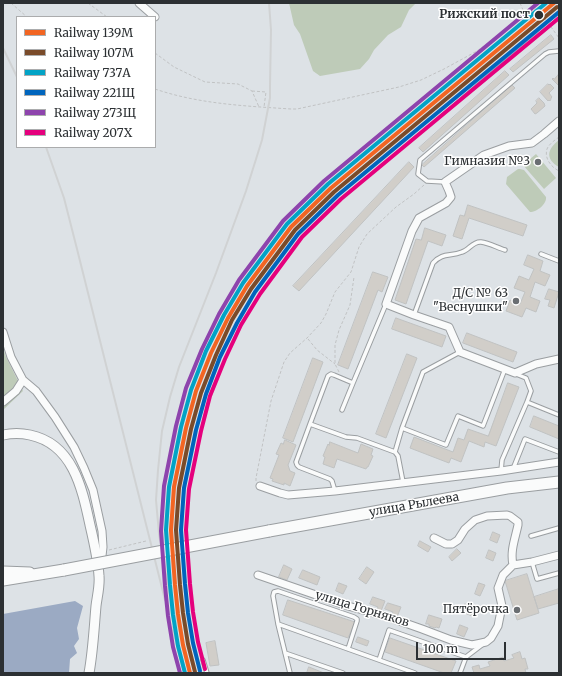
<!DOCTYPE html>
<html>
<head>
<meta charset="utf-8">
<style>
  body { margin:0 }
  #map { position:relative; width:562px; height:676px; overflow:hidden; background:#dde2e6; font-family:Merriweather,serif }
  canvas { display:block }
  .frame { position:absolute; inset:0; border:4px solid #2c3033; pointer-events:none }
  .legend { position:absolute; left:16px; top:16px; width:140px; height:132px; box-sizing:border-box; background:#fff; border:1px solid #abacad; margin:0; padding:5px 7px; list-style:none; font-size:12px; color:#2c3033 }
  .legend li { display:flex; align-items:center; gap:8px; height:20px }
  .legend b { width:20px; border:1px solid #abacad }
  .scale { position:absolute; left:416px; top:642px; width:90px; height:18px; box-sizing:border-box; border:2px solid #2c3033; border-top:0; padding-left:5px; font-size:12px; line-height:14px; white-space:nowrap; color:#2c3033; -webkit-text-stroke:3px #fff; paint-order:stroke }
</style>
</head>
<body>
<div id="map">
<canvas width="562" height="676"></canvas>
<div class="frame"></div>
<ul class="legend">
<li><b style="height:5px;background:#f26522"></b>Railway 139М</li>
<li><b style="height:5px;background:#7a4b2a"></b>Railway 107М</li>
<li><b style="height:5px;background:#02a3c6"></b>Railway 737А</li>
<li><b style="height:5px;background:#0065bd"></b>Railway 221Щ</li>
<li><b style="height:5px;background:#8e44ad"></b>Railway 273Щ</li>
<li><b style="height:5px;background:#e5007d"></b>Railway 207Х</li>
</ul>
<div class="scale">100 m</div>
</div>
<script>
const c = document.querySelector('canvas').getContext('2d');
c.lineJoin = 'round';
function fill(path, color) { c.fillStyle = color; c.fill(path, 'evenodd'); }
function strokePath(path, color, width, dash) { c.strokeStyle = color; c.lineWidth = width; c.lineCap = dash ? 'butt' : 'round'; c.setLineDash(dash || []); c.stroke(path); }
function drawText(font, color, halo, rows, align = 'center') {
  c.font = font + ' Merriweather,serif'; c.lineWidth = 3; c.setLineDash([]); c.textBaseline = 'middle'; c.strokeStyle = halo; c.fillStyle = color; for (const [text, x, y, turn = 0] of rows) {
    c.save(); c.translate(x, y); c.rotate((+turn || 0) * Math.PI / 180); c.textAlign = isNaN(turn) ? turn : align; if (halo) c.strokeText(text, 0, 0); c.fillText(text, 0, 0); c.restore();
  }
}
fill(new Path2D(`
  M289,3H416L409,10L401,27L388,35L374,50L369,59L360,69L320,76L313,71L300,34L294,25Z
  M559,140V167C545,159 547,149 559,140Z
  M536,154L556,178L544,189L523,165Z
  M518,169H520L524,170L546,197C547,204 537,212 530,212L506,184L507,177Z
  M3,348L6,357L23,391L3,410Z`), '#becbb8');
fill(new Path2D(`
  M75,601L83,606L77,628L79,639L74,646L77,653L70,659L69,673H3V614Z`), '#9baac3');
strokePath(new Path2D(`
  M418,135L558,14L559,11`), '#9baac3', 2);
const building = new Path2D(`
  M551,35L554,39L513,72L510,69Z
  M505,71L509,75L423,152L419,148Z
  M559,74V83L558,85L552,79L553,78L554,79Z
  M548,84L549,85L550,84L554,88L549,93L552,97L551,98V99L550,101L549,100L548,101L540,92Z
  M512,85L515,88L424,167L422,165Z
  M539,98L544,103L545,106L537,113L535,114L531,109L537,103L536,101Z
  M409,162L414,167L299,291L293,286Z
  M468,205L527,225L523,236L469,218L462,239L453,236L460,215L464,216Z
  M425,228L446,235L442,246L428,241L406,304L395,300L416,239L421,240Z
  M528,255L543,261L540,271L550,275L545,286L535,282L530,297L540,301L536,312L526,308L522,317L506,311L510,300L520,304L525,292L514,288L519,276L529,280L534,269L524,265Z
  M373,272L388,277L382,292L378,290L348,369L338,365Z
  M549,289L559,292L554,308L548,306L550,300L545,299Z
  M443,301L447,303L444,310L439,308Z
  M396,318L446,336L442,347L392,329Z
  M467,333L517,352L513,362L463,343Z
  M407,354L417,358L386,438L376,434Z
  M313,358L323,362L293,442L283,438Z
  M508,383L519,387L496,446L485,442L484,447L469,441L461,462L451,458L449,463L410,448L414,437L453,452L458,438L464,440L468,429L488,436Z
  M534,416L559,426V439L530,427Z
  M285,440L296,445L288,465L290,471L295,473L290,486L284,483V485L272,481L273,479L270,478L279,455L276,454L281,443L283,444Z
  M330,442L358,453L361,444L373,449L371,455L373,456L368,467H367L366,469L337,459L334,468L323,464L325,457L323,456L328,444L329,445Z
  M493,532L500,535L497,543L490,540Z
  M420,541L431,547L428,552L418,546Z
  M457,549L461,553L452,561L449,557Z
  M489,550L496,553L493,561L486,558Z
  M284,565L292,569L287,580L279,577Z
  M367,567L374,572L366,584L359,579Z
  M303,570L320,577L317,585L299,578Z
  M527,574L539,613L517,620L505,581Z
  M339,583L347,586L343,594L336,591Z
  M479,583L485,585L480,596L475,594Z
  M559,589V603L538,609L534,597Z
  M373,597L385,601L381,611L377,609L378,607L370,604Z
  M288,600L355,622L348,638L283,615Z
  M388,603L401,607L397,617L392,614L393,612L385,609Z
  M465,604L475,608L472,616L462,612Z
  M429,615L442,619L439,628L436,627L435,628L429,626V624H426Z
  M460,625L468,628L464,637L457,634Z
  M358,637L369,641L367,646L356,642Z
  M390,638L456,661L451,673H444L385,652Z
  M215,641L219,665L210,666L206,643Z
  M520,652L522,659L525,658L528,669H525L526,673H474L472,667L479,665L480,669L490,666L488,662L503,657L504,661L514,658L512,655Z
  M309,667L324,673H307Z`);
fill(building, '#d1cec9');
strokePath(building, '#c0c2c2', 1);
const lane = new Path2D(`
  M445,182L427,181L418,174L420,160L545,54L549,52L559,51
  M541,254L559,261
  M414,315L433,263C443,252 450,257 462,252C469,250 473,241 481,242C489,243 498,248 505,250
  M516,374L526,378L531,391L527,402
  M342,410L353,383
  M310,424L328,376L331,374L334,375L353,383L386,304
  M402,428L446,445L458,416L483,426L505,369
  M395,452L402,428L423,372L460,352
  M513,469L525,439L559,452
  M501,471L502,460L527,402L559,415
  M335,491L332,481L330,479L299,467L297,465L296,462L310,424L346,437L357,438L395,452L398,456L403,482
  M531,536L559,528
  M532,562L537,579L559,573
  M278,624L379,660
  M285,653L343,673
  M203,660L207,673
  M290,673L278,624L273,596L274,592L278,591L354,617L357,619V621L348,649
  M415,673L379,660L389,630L466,657
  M460,673L466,657L483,644`);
const street = new Path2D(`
  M139,3L155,17
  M559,121L544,134L532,143L509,146L484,155L445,182L449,191L451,197L446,203L419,218L412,231L386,304L414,315L449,327L460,352L515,373L536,364L559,359
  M3,332L11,357L23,380L36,391L55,417L74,447L84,468L93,490L102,531L103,547L101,565
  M3,402L16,391L23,380
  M260,486L280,493L288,495L335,491L451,477L501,471L559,462
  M434,538L446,544H452L458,540L465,529L475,520L487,516L507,515L510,516L518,522V525C515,539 510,551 513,565
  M258,575L348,606L388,617L422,629L451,640L472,645L486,642L491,638L498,626L502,606L498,588L503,575L513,565L532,562L559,555`);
const secondary = new Path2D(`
  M3,435C12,433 21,433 30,435C73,444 82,488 90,525C94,542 98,559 99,576C100,586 97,597 96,606C94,629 93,651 89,673
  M3,571L30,572`);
const primary = new Path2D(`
  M269,531L507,488L559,482
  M3,580L64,570`);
strokePath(lane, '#9a9ea1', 5.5);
strokePath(street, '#9a9ea1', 9);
strokePath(secondary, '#9a9ea1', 11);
strokePath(primary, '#9a9ea1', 13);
strokePath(new Path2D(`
  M11,3L27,17
  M88,3L107,17
  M520,3L524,12L527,14
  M155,53L174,67L205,82L238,84L252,91L259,107
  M155,89C199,104 245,106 291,109H297L399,87L421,80L444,69L477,51L535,9H536L546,20L559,38
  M252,91L266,92L264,107
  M559,137C555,140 549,144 547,149C544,158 551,167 559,171
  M308,339L317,350L335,364
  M339,372L335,364V345L339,330L350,305L354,277
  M256,481V478L271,401L284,362L290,353L307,338L321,323L326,314L335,292L351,272L359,247L367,234L396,207L414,194L424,185
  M109,550L146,541`), '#c0c2c3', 1, [3, 2]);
strokePath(lane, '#fafbfb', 3.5);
strokePath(street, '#fafbfb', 7);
strokePath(secondary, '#fafbfb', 9);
strokePath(primary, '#fafbfb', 11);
strokePath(new Path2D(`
  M3,48L17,77
  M46,147L64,198L77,249L165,600
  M172,627L184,673
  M183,645L169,592L159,534L156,500L158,470L162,431L170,397L179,367L216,273L246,191L262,140L270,98V86L271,30L269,3`), '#d0d2d3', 2);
const primaryBridge = new Path2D(`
  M64,570L269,531`);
strokePath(primaryBridge, '#9a9ea1', 13, []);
strokePath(primaryBridge, '#fafbfb', 11);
strokePath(new Path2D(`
  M190,673L183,645L178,614L175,585L171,530L174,487L186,428L196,391L211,353L228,318L247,286L291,227L331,188L554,3`), '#f26522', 4);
strokePath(new Path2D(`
  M195,672L188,644L183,613L180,585L176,530L179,488L191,429L201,393L216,355L232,320L251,289L295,230L334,192L557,7`), '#7a4b2a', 4);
strokePath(new Path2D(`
  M185,673L178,646L173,615L170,585L166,530L169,487L181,427L191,390L206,351L224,315L243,283L287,224L328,184L546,3`), '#02a3c6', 4);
strokePath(new Path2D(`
  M200,671L193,643L188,613L185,584L181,530L184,488L196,430L206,394L220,357L237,323L255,292L298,234L338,195L559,12`), '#0065bd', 4);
strokePath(new Path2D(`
  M180,673L173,647L168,616L165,586L161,531L164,486L176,426L186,388L202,349L219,314L239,280L283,221L324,181L538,3`), '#8e44ad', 4);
strokePath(new Path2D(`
  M205,669L198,642L193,612L190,584L186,530L189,489L201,431L210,396L225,359L241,325L260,294L302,237L341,199L559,18`), '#e5007d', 4);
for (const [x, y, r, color] of [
  [539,15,5,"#2c3033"],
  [538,162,4,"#6a6e72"],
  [516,301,4,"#6a6e72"],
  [517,610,4,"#6a6e72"]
]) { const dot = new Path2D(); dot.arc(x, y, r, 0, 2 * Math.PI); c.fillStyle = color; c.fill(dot); strokePath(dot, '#fff', 1.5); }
drawText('bold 12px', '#2c3033', '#fff', [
  ["Рижский пост",530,15]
], 'right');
drawText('12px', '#2c3033', '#fff', [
  ["Гимназия №3",530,162],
  ["Д/С № 63",508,294],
  ["\"Веснушки\"",508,308],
  ["Пятёрочка",509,610]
], 'right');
drawText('12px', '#2c3033', '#fff', [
  ["улица Рылеева",414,505,-10],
  ["улица Горняков",362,609,17]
]);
</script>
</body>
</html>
